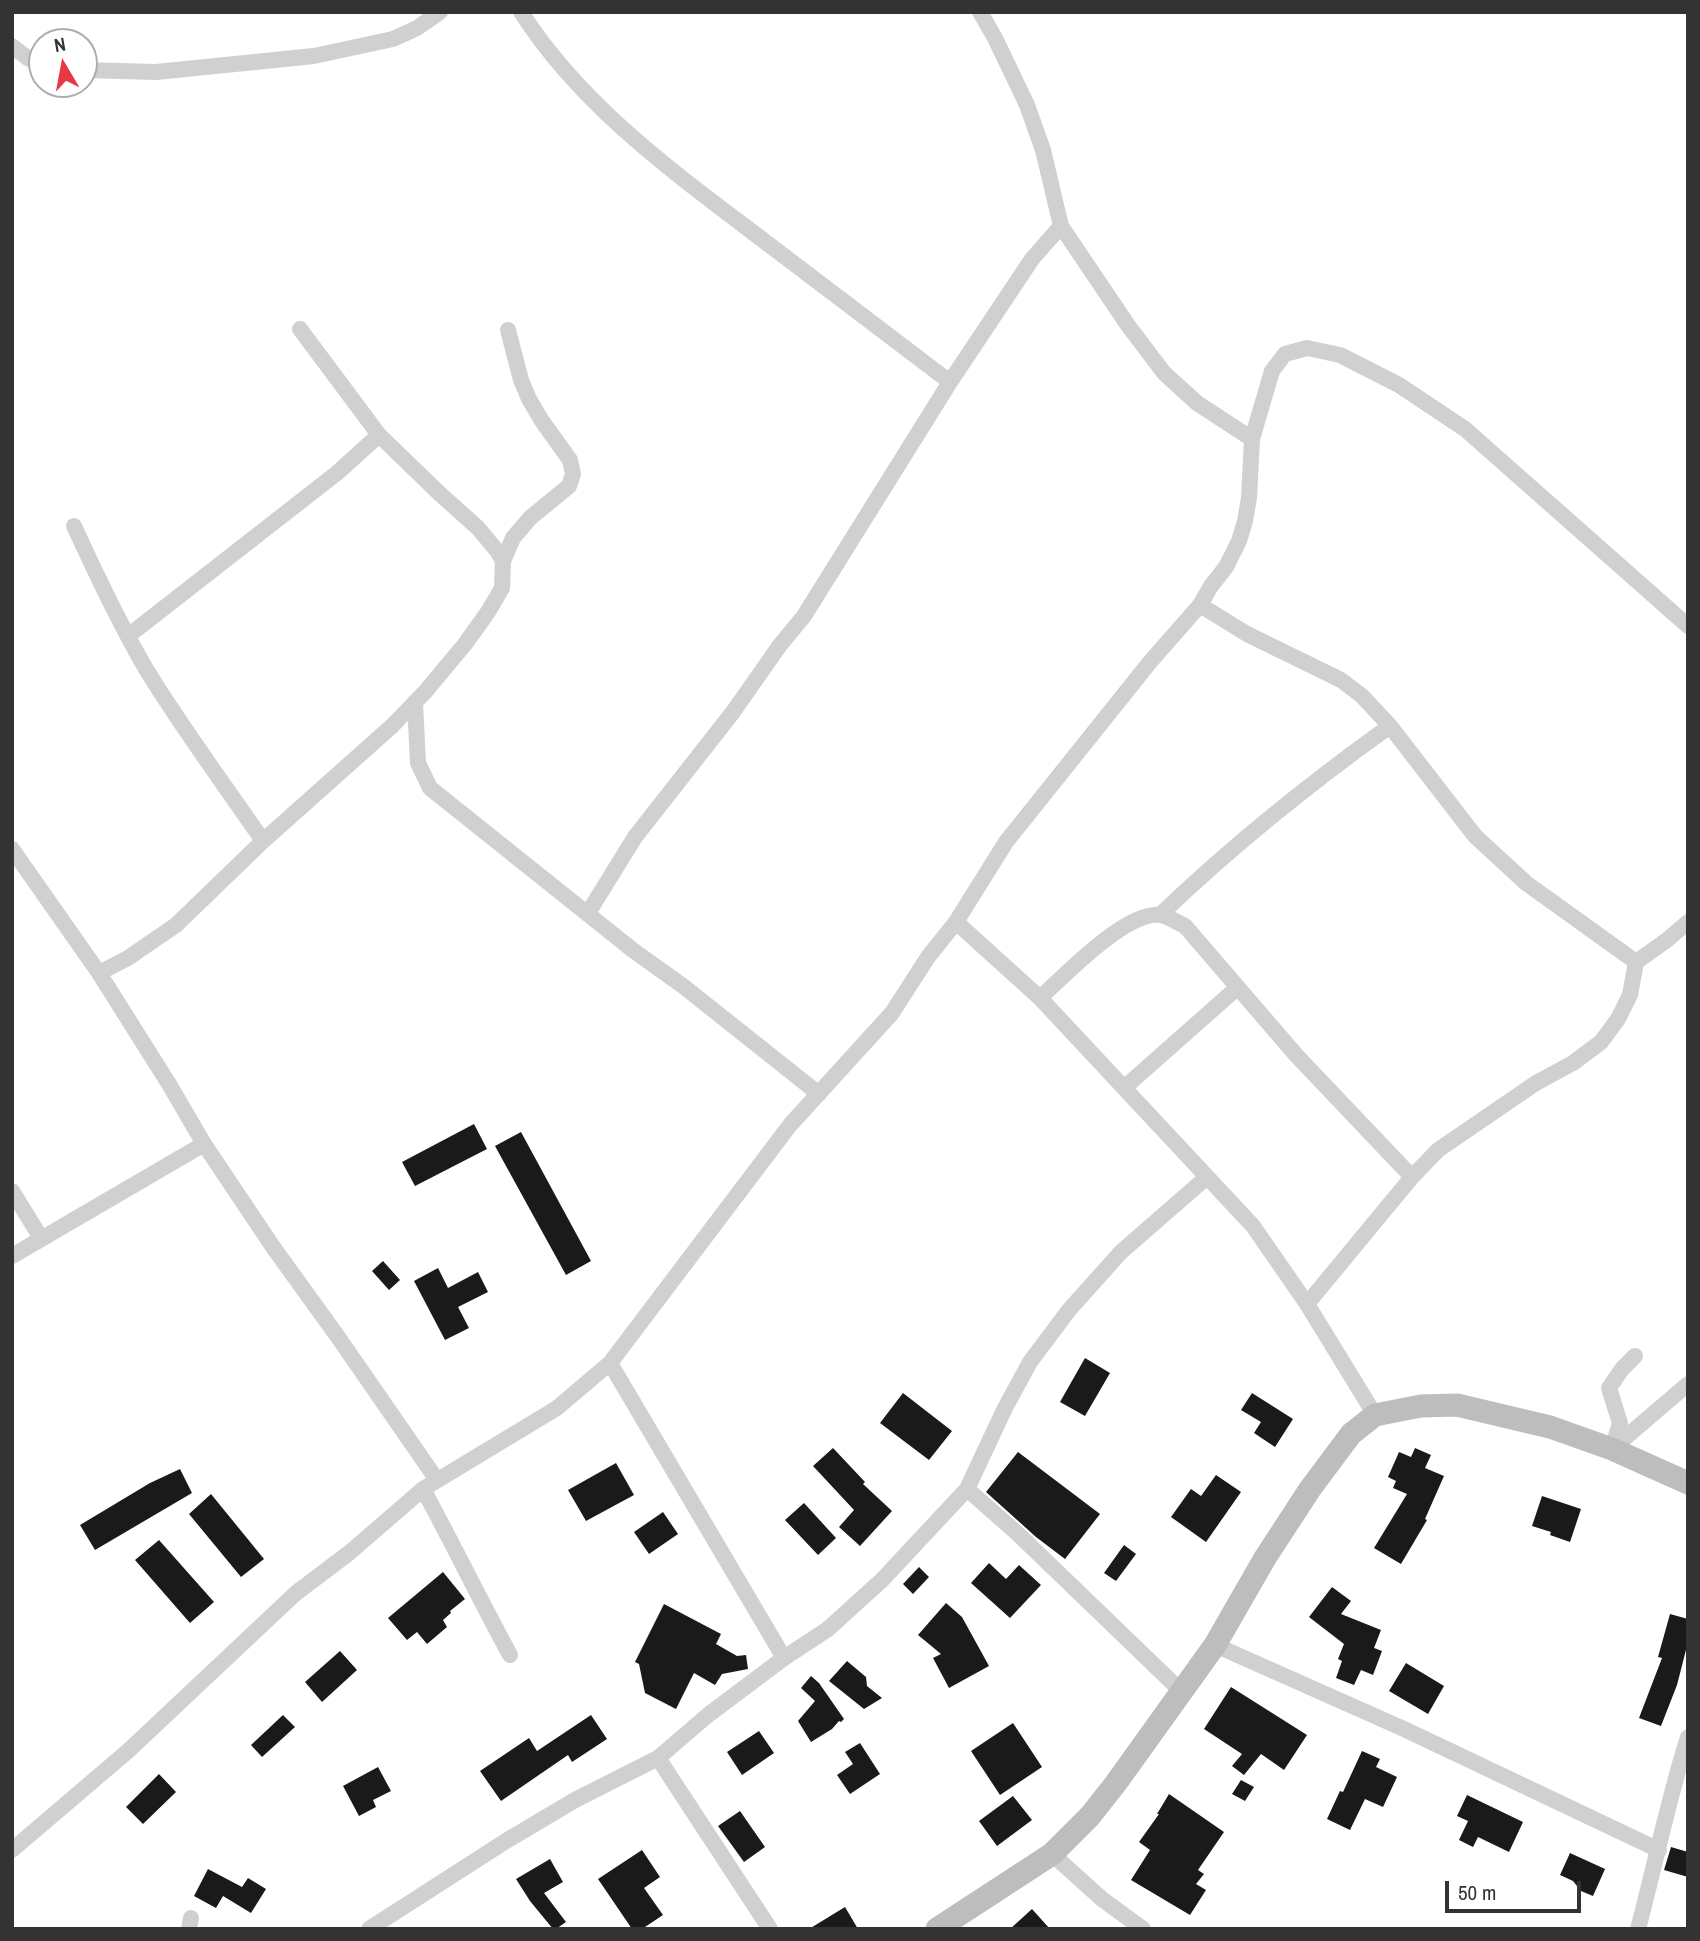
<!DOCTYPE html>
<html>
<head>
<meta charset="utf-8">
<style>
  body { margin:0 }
  #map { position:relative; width:1700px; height:1941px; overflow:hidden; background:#fff; font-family:"Archivo Narrow",sans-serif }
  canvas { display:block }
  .frame { position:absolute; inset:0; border:14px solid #333; pointer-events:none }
  .north { position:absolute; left:28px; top:28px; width:70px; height:70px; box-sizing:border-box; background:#fff; border:2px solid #adadad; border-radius:50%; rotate:350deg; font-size:19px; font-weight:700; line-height:28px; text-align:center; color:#333 }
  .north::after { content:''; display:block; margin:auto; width:24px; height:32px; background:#e63946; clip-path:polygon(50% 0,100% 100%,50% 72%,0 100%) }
  .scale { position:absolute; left:1445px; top:1881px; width:136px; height:32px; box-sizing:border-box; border:4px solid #333; border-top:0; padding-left:9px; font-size:21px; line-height:24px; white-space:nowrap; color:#333; -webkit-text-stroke:5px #fff; paint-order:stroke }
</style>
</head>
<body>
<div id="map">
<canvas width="1700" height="1941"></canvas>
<div class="frame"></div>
<div class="north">N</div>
<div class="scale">50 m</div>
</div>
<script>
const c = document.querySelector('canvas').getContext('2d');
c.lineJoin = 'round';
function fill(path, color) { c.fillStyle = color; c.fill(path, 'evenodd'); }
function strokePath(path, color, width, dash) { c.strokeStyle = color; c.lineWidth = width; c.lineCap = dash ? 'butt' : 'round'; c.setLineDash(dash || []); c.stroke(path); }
fill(new Path2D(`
  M474,1124L487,1149L415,1186L402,1162Z
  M521,1132L591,1261L566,1275L495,1146Z
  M383,1261L400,1280L389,1290L372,1271Z
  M438,1268L448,1288L478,1272L488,1292L458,1307L469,1328L445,1340L414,1281Z
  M1085,1358L1110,1373L1085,1416L1060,1402Z
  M903,1393L952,1431L929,1460L880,1423Z
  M1252,1393L1293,1419L1275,1447L1254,1433L1261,1422L1241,1410Z
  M833,1448L865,1482L863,1484L892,1511L860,1546L839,1527L854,1510L813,1466Z
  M1415,1448L1431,1455L1425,1468L1444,1476L1425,1519L1427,1520L1401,1564L1374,1548L1407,1494L1393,1488L1396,1481L1388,1477L1399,1452L1411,1457Z
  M1018,1452L1100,1514L1065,1559L1036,1537L986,1492Z
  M616,1463L634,1495L586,1521L568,1490Z
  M180,1469L192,1493L95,1550L80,1525L150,1483Z
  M1216,1475L1241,1492L1206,1542L1171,1517L1191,1489L1201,1496Z
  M211,1494L264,1559L241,1577L189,1514Z
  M1542,1496L1581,1509L1570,1542L1550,1535L1551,1532L1532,1526Z
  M804,1503L836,1538L818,1555L785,1520Z
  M663,1512L678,1534L649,1554L634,1532Z
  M159,1540L214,1602L190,1623L135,1560Z
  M1124,1545L1136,1554L1116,1581L1104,1573Z
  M989,1563L1006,1579L1019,1565L1041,1585L1010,1618L971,1583Z
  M919,1567L929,1577L913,1594L903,1584Z
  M443,1572L465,1599L450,1611L451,1613L443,1620L447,1627L427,1644L417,1632L407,1640L388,1618Z
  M1332,1587L1351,1601L1341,1614L1381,1630L1374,1648L1382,1651L1373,1675L1361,1670L1354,1685L1336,1678L1342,1661L1338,1659L1344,1644L1309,1617Z
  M946,1603L962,1617L989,1666L949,1688L933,1658L941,1654L918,1635Z
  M664,1604L721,1634L716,1644L737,1656L746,1655L748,1669L722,1674L715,1685L694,1673L676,1709L645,1693L639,1664L635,1662Z
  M1670,1614L1688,1619V1642L1677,1685L1661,1726L1639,1718L1662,1658L1658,1657Z
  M340,1651L357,1670L322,1702L305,1682Z
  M847,1661L866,1677L867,1686L882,1698L864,1709L829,1681Z
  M1406,1663L1444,1686L1428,1714L1389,1691Z
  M811,1676L819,1683L844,1719L841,1722L839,1721L832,1729L811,1742L798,1721L815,1701L801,1688Z
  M1231,1687L1307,1735L1284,1770L1261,1754L1244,1775L1232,1766L1242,1754L1204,1729Z
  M283,1715L295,1727L262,1757L251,1745Z
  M591,1715L607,1739L572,1762L568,1755L501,1801L480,1771L529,1738L537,1751Z
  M1013,1723L1042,1767L1000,1795L971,1751Z
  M759,1731L774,1753L742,1775L727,1752Z
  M860,1743L880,1774L850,1794L837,1775L853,1764L845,1752Z
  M1362,1751L1380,1759L1376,1767L1397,1777L1383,1807L1365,1799L1350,1830L1327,1819L1340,1791L1343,1792Z
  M378,1767L391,1791L373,1800L376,1807L359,1816L343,1786Z
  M159,1774L176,1792L143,1824L126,1807Z
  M1241,1780L1254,1787L1245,1801L1232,1794Z
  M1169,1794L1224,1832L1198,1870L1204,1874L1196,1884L1206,1890L1190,1915L1131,1880L1150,1850L1139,1842L1159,1814H1157Z
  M1467,1795L1523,1822L1509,1852L1478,1837L1473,1847L1459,1840L1468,1821L1457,1816Z
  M1013,1796L1032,1820L997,1846L979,1821Z
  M740,1811L765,1847L744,1862L718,1826Z
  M1671,1847L1688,1852V1877L1664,1870Z
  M642,1850L660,1877L644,1888L663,1915L642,1929H632L598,1879Z
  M1570,1853L1605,1869L1593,1896L1581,1891L1573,1881L1560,1875Z
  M550,1859L563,1882L544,1893L566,1922L556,1929H553L530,1901L516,1879Z
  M208,1869L242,1887L248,1878L266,1889L251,1913L223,1896L216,1908L194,1896Z
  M845,1907L858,1929H809Z
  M1032,1909L1050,1929H1010Z`), '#1a1a1a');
strokePath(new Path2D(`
  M521,12C580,104 669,169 755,234C820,284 885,333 950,382
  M980,12L995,38L1027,105L1043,150L1061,226L1127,324L1164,373L1197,403L1252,439
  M12,46L29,59L42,61
  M84,70L156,72L314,56L393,39L417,28L440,12
  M74,526C96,574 119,623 146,669C182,728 224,784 263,841
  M503,561L513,538L530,518L569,486L573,474L570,460L542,421L529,399L521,380L508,330
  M1200,605L1247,634L1341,680L1362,696L1390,726L1475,836L1526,883L1636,962
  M128,636L337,473L379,435
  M415,702L418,763L430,788L634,951L683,986L819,1094
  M12,849L99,973L169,1084L204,1144L273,1247L338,1337L437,1480
  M588,913L635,837L733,712L780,645L804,616L950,382L1032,259L1061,226
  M1160,915C1232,846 1309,784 1390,726
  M956,922L1040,998L1253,1226L1307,1304L1375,1415
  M99,973L128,958L176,925L263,841L392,726L425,692L465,644L488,612L502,588L503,561L498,552L478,528L439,493L379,435L300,329
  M1040,998C1064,976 1126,911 1160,915C1168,916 1178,923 1185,926L1296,1055L1412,1177
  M1124,1088L1238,987
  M12,1191L41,1238
  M12,1256L204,1144
  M1307,1304L1412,1177L1438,1150L1536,1083L1573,1063L1601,1042L1618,1019L1630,995L1636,962L1667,940L1688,922
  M610,1363L784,1658
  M1612,1449L1620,1423L1609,1388L1622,1369L1635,1356
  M1612,1449L1688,1384
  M423,1489C453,1544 480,1600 510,1655
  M967,1489L1017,1533L1181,1691
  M1215,1645L1404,1729L1659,1850
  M658,1758L770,1929
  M12,1850L128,1751L296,1593L349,1553L423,1489L557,1408L610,1363L790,1125L892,1013L928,957L956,922L1006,842L1150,662L1200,605L1211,586L1226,567L1239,541L1245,521L1249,498L1252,439L1272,371L1285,354L1307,348L1340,355L1399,385L1465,429L1688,626
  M1052,1854L1102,1899L1143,1929
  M189,1929L191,1918
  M369,1929L506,1841L575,1800L658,1758L708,1715L784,1658L828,1629L882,1580L967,1489L1005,1408L1030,1362L1069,1310L1121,1252L1207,1177
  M1638,1929C1655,1865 1668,1800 1688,1737`), '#d0d0d0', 16);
strokePath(new Path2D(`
  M937,1929L1052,1854L1090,1816L1116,1783L1215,1645L1265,1558L1310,1489L1351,1434L1375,1415L1421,1406L1457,1405L1550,1427L1612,1449L1688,1483`), '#bdbdbd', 23);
</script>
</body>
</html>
